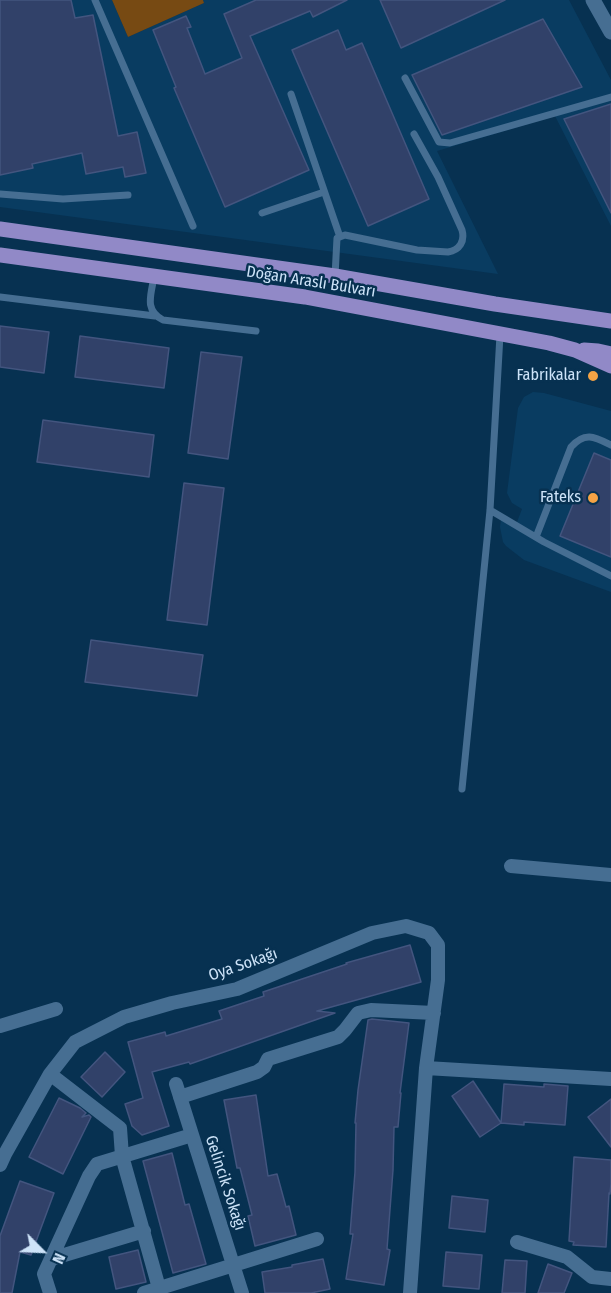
<!DOCTYPE html>
<html>
<head>
<meta charset="utf-8">
<style>
  body { margin:0 }
  #map { position:relative; width:611px; height:1293px; overflow:hidden; background:#073151; font-family:"Fira Sans Condensed",sans-serif }
  canvas { display:block }
  .north { position:absolute; left:12px; top:1221px; width:60px; height:60px; -webkit-text-stroke:4px #073151; paint-order:stroke; rotate:114deg; font-size:16px; font-weight:700; line-height:24px; text-align:center; color:#cde3f8 }
  .north::after { content:''; display:block; margin:auto; width:21px; height:27px; background:#cde3f8; clip-path:polygon(50% 0,100% 100%,50% 72%,0 100%) }
</style>
</head>
<body>
<div id="map">
<canvas width="611" height="1293"></canvas>
<div class="north">N</div>
</div>
<script>
const c = document.querySelector('canvas').getContext('2d');
c.lineJoin = 'round';
function fill(path, color) { c.fillStyle = color; c.fill(path, 'evenodd'); }
function strokePath(path, color, width, dash) { c.strokeStyle = color; c.lineWidth = width; c.lineCap = dash ? 'butt' : 'round'; c.setLineDash(dash || []); c.stroke(path); }
function drawText(font, color, halo, rows, align = 'center') {
  c.font = font + ' "Fira Sans Condensed",sans-serif'; c.lineWidth = 5; c.setLineDash([]); c.textBaseline = 'middle'; c.strokeStyle = halo; c.fillStyle = color; for (const [text, x, y, turn = 0] of rows) {
    c.save(); c.translate(x, y); c.rotate((+turn || 0) * Math.PI / 180); c.textAlign = isNaN(turn) ? turn : align; if (halo) c.strokeText(text, 0, 0); c.fillText(text, 0, 0); c.restore();
  }
}
fill(new Path2D(`
  M0,0H112L128,37L204,3L203,0H569L611,80V226L555,116L437,151L498,274L0,207Z
  M533,392L544,393L611,411V592L524,560L506,546L503,542L500,527L501,519L517,522L522,509L512,503L507,493L518,408L524,397Z`), '#093c61');
fill(new Path2D(`
  M112,0H203L204,3L128,37Z`), '#774a13');
const building = new Path2D(`
  M0,0H71L75,18L93,15L118,136L137,132L146,173L125,177L123,167L86,174L82,153L32,164L33,168L0,175Z
  M256,0H347L313,17L310,11L250,36L309,170L225,207L174,88L176,87L153,30L186,16L191,27L187,28L205,74L242,58L224,14Z
  M380,0H505L401,48Z
  M543,19L582,87L442,135L412,75Z
  M338,30L346,50L362,43L429,199L368,226L292,50Z
  M611,104V213L564,119Z
  M0,326L49,332L44,373L0,367Z
  M80,336L169,348L164,388L75,377Z
  M201,352L242,357L228,459L188,453Z
  M43,420L154,435L149,477L37,462Z
  M594,453L611,460V557L560,536Z
  M184,483L224,488L207,625L167,620Z
  M91,640L203,655L197,696L85,682Z
  M410,945L421,982L317,1011L335,1013L190,1064L189,1062L152,1072L169,1126L142,1135L132,1126L125,1104L143,1098L128,1042L165,1032L166,1036L222,1019L219,1011L264,996L263,992L347,964L346,963Z
  M372,1019L409,1023L400,1093H401L398,1127H394L393,1170L387,1249L390,1250L384,1285L346,1279L353,1234H350L355,1172L356,1123H355L358,1090L368,1020Z
  M105,1052L125,1072L102,1097L81,1077Z
  M473,1081L501,1123L480,1137L452,1096Z
  M504,1084L544,1087V1084L568,1086L565,1125L524,1122V1125L501,1123Z
  M256,1095L268,1176L277,1174L286,1207L289,1206L296,1235L255,1246L248,1216L252,1215L240,1168H237L224,1100Z
  M59,1098L80,1108L86,1113L82,1117L89,1115L91,1117L63,1174L29,1157Z
  M611,1099V1147L588,1117Z
  M172,1153L185,1205L189,1204L206,1264L173,1273L143,1161Z
  M574,1157L611,1160V1183L610,1194L609,1193L606,1247L573,1245L574,1242L569,1241Z
  M20,1181L54,1193L31,1255L20,1252L12,1293H0V1236Z
  M452,1196L488,1200L485,1232L449,1228Z
  M138,1250L146,1282L116,1289L109,1257Z
  M446,1252L482,1255L479,1289L443,1286Z
  M323,1259L330,1289L311,1293H265L262,1272L292,1267V1265Z
  M505,1260L527,1261L525,1293H502Z
  M548,1264L572,1273L564,1293H538Z`);
fill(building, '#314169');
strokePath(building, '#43557f', 1.5);
strokePath(new Path2D(`
  M95,0L193,226
  M405,78L439,142L450,143L611,97
  M291,94L340,237
  M0,194L63,199L128,195
  M262,213L324,192
  M335,276L337,238L345,235L417,250L448,252C460,250 465,241 462,230L438,177L414,134
  M154,277C151,295 144,310 163,320L256,331
  M0,297L155,316
  M490,510L544,542L611,576
  M536,537L571,447C585,431 595,437 611,445
  M462,789L490,510L500,335`), '#466e92', 7);
strokePath(new Path2D(`
  M511,866L611,875
  M0,1026L56,1009
  M50,1074L120,1128L122,1156L159,1288
  M176,1084L242,1293
  M180,1097L257,1072L264,1067L268,1059L338,1037L345,1030L358,1013L371,1010L434,1013
  M0,1165L5,1154L50,1074L75,1042L124,1017L172,1003L237,989L372,933L406,926L429,933L438,945V980L426,1068
  M517,1242L567,1257L592,1277L611,1279
  M51,1259L144,1231
  M50,1293L44,1274L89,1176L97,1164L192,1135
  M144,1293L317,1239
  M410,1293L426,1068L611,1079`), '#466e92', 14);
strokePath(new Path2D(`
  M593,0L611,32`), '#466e92', 15);
strokePath(new Path2D(`
  M0,229L335,276L495,304L611,321
  M0,255L305,297L549,343L575,350L611,366
  M584,350L598,351L611,354`), '#9189c7', 15);
for (const [x, y, r, color] of [
  [593,376,6,"#f4a345"],
  [593,498,6,"#f4a345"]
]) { const dot = new Path2D(); dot.arc(x, y, r, 0, 2 * Math.PI); c.fillStyle = color; c.fill(dot); strokePath(dot, '#073151', 2); }
drawText('16px', '#cde3f8', '#073151', [
  ["Doğan Araslı Bulvarı",311,282,9],
  ["Oya Sokağı",243,965,-19],
  ["Gelincik Sokağı",225,1183,72]
]);
drawText('16px', '#cde3f8', '#073151', [
  ["Fabrikalar",581,376],
  ["Fateks",581,498]
], 'right');
</script>
</body>
</html>
